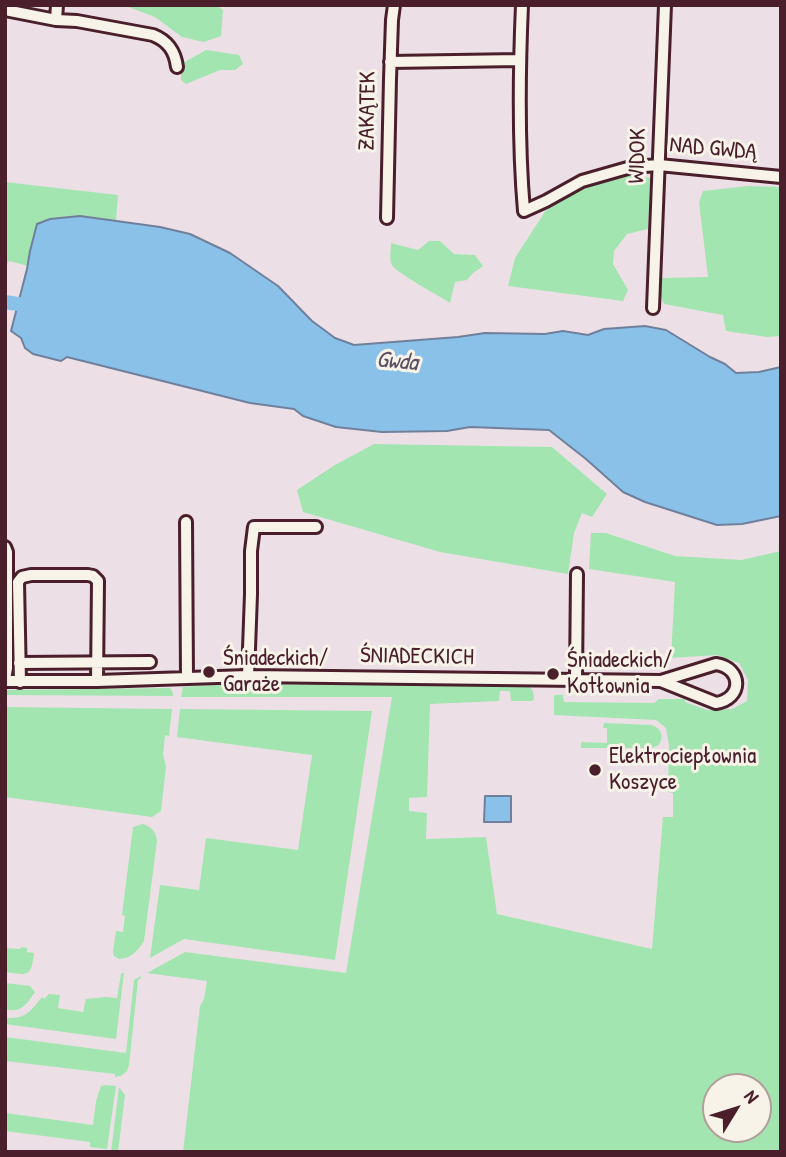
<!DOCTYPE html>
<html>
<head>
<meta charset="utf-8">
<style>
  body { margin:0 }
  #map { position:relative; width:786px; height:1157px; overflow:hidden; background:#ece0e6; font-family:"Patrick Hand",sans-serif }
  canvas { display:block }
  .frame { position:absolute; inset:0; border:7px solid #4a1f2b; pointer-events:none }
  .north { position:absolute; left:702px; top:1073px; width:70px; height:70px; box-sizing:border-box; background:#f7f3e8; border:2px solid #b29e9c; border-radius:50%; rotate:52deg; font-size:19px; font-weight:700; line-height:28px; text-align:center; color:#4a1f2b }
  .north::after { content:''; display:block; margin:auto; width:24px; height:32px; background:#4a1f2b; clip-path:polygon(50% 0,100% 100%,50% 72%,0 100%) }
</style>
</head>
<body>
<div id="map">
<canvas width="786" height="1157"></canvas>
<div class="frame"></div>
<div class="north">N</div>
</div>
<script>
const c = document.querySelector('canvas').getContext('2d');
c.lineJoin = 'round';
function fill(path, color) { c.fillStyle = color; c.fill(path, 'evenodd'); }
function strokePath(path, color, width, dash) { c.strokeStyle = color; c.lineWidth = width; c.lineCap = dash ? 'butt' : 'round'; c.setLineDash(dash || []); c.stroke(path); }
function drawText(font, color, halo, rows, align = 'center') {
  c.font = font + ' "Patrick Hand",sans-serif'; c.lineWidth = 6; c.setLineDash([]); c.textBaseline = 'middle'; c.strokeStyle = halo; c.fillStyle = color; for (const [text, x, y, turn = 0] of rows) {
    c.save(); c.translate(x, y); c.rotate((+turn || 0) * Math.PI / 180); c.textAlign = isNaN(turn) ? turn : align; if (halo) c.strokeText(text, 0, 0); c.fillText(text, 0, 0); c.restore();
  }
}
fill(new Path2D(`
  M123,5H216L223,10L221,36L204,42L182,37L155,17Z
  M206,50L239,55L243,64L235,70H220L186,84L181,80V64Z
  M624,174L650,178L648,229L627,234L614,251L613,264L628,290L623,301L508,286L515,258L546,210L577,192L608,179Z
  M5,182L118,195L116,221L80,216L50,219L30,251L28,266L9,261L5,267Z
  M748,186L781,187V336L767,337L726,331L723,315L664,304L660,295V278L708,277L699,202L703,191Z
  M429,241H440L454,254L475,255L483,266L473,273L467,280L455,282L450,303C440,296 396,273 392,265C389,259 391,250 391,243L418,250Z
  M374,444L552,447L607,494L592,517L582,513L574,533L568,574L440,552L303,512L297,490L335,465Z
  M591,533H606L675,556L741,560L781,551V1152H183L200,1006L204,999L207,981L147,973L185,952L346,973L392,697H181L183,687L223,684L386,685L388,681L524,683C531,687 534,690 534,699L532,701H511L510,691H500L499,701L430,704L427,797L409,798V811L427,813L426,839L486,837L497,914L652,949L663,817H673V793L668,792L669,745L666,728L656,720L554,715V695H563L564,702L654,703L659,699H685V702L707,710L732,709L747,701L748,680L739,663L717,655L671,658L675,582L589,569ZM716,1087H758V1129H716Z
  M170,688L173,693V696L5,695V690Z
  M5,707L172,709L169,736L165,735L163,754L166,767L161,811L152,817L5,797Z
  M180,709L372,711L335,960L184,939L150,958L160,885L199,890L206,838L298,850L312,755L177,737Z
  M604,723L652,725C662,729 664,736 659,745L652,748H581V742L607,743V728H603Z
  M143,824C152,827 156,832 157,841L144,941C139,950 130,959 119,959L114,956L113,952L116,931L123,932L125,916L122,915L133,827Z
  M21,947L27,948V952L34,953C31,978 28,975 5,972V948L20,949Z
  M139,963L124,972L116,1039L5,1024V1018C26,1019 30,1012 42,997L44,999L49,994L60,995L58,1008L83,1012L86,999L106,997L117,998L121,974Z
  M141,976V978L138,980L129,1065L127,1071L121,1076L115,1077V1074L5,1061V1037L126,1053L134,980Z
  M5,983L30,986L35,992C27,1004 21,1014 5,1009Z
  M106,1085L116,1086L107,1149L90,1147V1142L5,1131V1113L93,1125L96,1101L101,1086Z
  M119,1087L125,1095L118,1152H111Z`), '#a3e5b0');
const water = new Path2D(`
  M80,216L160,227L190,234L230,253L278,286L312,321L335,338L354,345L458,337L485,333L545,334L563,331L588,335L604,329L645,326L666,330L710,357L725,364L736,373L759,372L781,367V516L742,524L717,525L645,502L623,492L586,459L549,430L470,427L447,431L382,432L336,427L303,416L294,409L250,403L67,357L61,361L33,354L25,348L21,338L11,331L27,269L30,251L37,224L50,219Z
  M485,796H511V822H484Z`);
fill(water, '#8ac1e8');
strokePath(water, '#70809c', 2);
strokePath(new Path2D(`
  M5,302L37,307`), '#8ac1e8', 14);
const minor = new Path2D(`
  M522,5C519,74 518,142 524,211L546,201L582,181L631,167L659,165L781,177
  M5,10L56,20L77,21L153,35C168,41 175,51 177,67
  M56,20L57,5
  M390,62L520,60
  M387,218L390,79L392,20L394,5
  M653,308L665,5
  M186,522L187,678
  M5,547L7,552V668L5,680
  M19,663L150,662
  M248,676L251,594V551L254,527H316
  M576,680L577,574
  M5,681H97L248,676L661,681L716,664C743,668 743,699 716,703L661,681
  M20,682L18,582L22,577L31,575H88L93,576L98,581L97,681`);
strokePath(minor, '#4a1f2b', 16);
strokePath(minor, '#f7f3e8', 10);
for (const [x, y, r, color] of [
  [209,672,7,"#4a1f2b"],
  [553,674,7,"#4a1f2b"],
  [595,770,7,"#4a1f2b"]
]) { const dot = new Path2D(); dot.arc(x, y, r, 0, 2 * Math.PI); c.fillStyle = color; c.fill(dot); strokePath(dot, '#f7f3e8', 2.5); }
drawText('23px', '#4a1f2b', '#f7f3e8', [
  ["ZAKĄTEK",368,111,-89],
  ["NAD GWDĄ",713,149,5],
  ["WIDOK",638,156,-88],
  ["ŚNIADECKICH",417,657,1]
]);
drawText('23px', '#4a1f2b', '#f7f3e8', [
  ["Śniadeckich/",223,659],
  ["Garaże",223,685],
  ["Śniadeckich/",567,661],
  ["Kotłownia",567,687],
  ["Elektrociepłownia",609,757],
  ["Koszyce",609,783]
], 'left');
drawText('italic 24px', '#5d5064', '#f7f3e8', [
  ["Gwda",397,362,5]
]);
</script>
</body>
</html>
